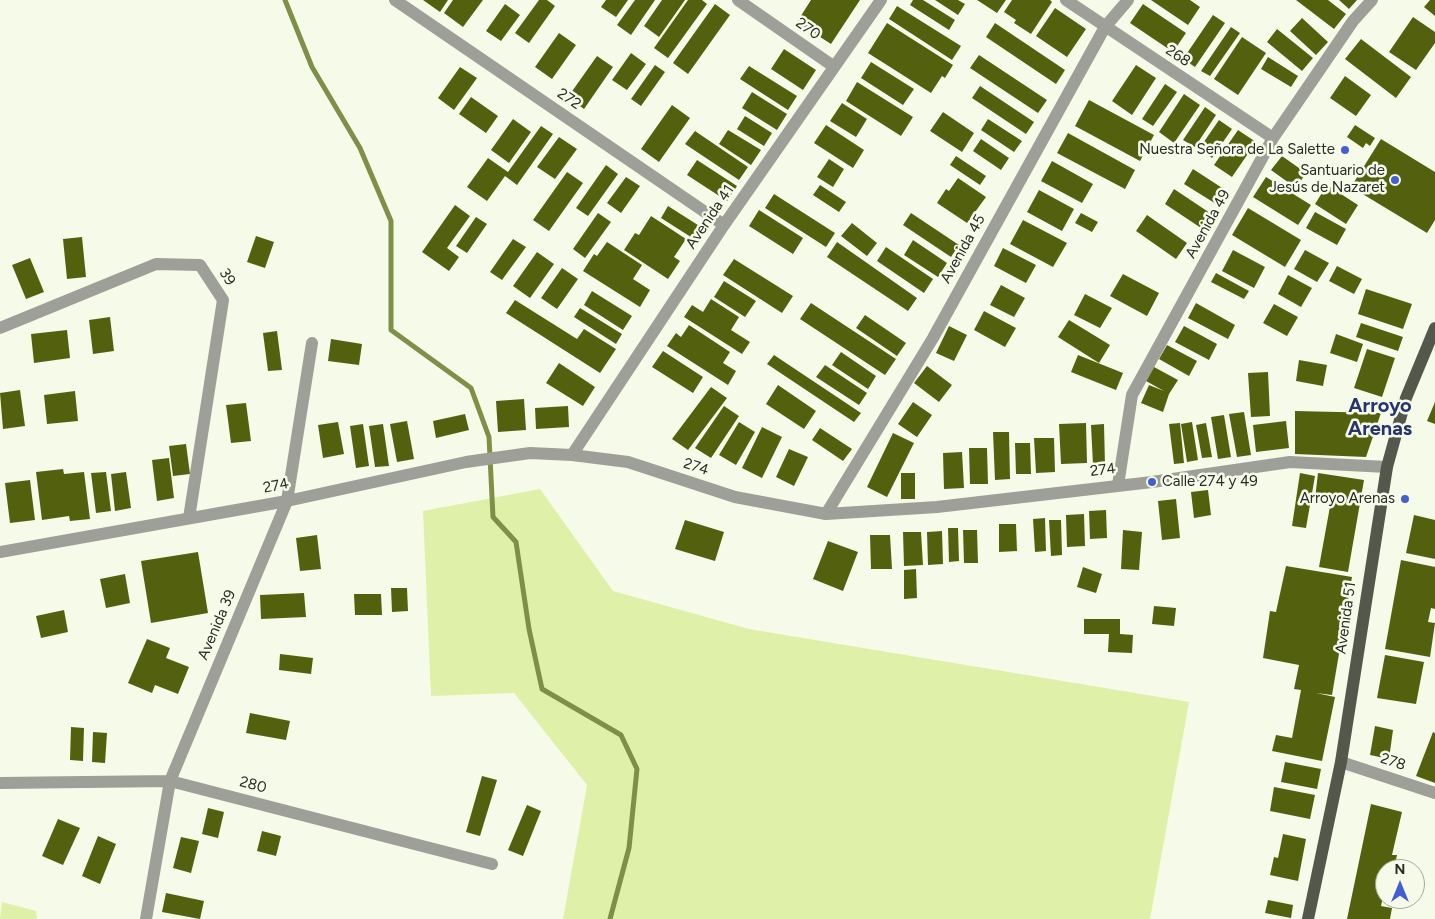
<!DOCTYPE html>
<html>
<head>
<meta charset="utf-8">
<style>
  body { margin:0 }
  #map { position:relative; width:1435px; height:919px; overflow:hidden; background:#f6fbe9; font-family:Figtree,sans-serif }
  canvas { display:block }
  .north { position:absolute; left:1375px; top:859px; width:50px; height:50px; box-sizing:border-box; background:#f6fbe9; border:1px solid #a4a89b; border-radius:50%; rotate:0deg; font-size:14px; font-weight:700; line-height:20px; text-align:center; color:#292b25 }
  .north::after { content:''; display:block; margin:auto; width:18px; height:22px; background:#445fd2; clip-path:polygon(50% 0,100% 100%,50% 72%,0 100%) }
</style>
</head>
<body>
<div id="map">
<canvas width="1435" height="919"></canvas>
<div class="north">N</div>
</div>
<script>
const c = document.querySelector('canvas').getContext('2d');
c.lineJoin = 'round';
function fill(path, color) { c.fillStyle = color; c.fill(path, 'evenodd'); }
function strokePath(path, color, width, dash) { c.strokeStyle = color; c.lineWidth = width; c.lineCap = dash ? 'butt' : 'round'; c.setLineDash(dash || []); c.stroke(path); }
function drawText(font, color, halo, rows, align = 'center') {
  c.font = font + ' Figtree,sans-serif'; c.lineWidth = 5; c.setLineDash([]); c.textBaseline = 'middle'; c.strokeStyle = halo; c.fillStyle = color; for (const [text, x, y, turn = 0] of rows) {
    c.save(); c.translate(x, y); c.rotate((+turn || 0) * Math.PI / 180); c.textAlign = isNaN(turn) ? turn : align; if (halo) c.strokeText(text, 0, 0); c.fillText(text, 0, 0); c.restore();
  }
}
fill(new Path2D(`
  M540,489L613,591L749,629L1189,702L1150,919H563L587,785L514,693L431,696L423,511Z
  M2,902L36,911L37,919H0Z`), '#dff0a8');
strokePath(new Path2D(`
  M285,0L312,67L360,148L391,221V330L471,388L489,437L493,517L516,542L529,629L542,689L621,735L637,769L629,848L610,919`), '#808f47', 5);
fill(new Path2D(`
  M423,0H448L440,12Z
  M453,0H483L463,27L444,13Z
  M539,0H547L555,6L529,43L515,33Z
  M606,0H628L616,17L601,7Z
  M635,0H655L631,35L617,25Z
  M662,0H685L659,37L644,26Z
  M688,0H702L707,4L668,58L654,48Z
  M811,0H860L831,44L797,22Z
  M913,0H923L955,20L949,30L910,5Z
  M935,0H958L965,4L958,15Z
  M977,0H1006L997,13Z
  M1012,0H1050L1052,2L1031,34L1014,23L1016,20L1004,12Z
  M1151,0H1190L1200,7L1188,25Z
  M1296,0H1328L1346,14L1334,29Z
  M1339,0H1357L1349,9Z
  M1430,0H1435V16L1424,7Z
  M505,4L520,15L501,41L486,31Z
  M715,4L730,15L688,74L673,63Z
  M1143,4L1186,33L1173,52L1130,23Z
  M897,6L961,46L952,60L889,19Z
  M1055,8L1086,29L1067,57L1036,36Z
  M1213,15L1225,23L1195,67L1183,59Z
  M1413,17L1435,32V43L1416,70L1389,52Z
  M1302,18L1328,42L1316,55L1290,31Z
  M887,23L953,65L945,78L942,76L931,93L868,53Z
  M995,23L1065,70L1056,84L986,37Z
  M1231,27L1240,33L1210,76L1201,71Z
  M1277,29L1313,58L1302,71L1267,42Z
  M559,33L576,45L552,79L535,67Z
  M1242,37L1266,53L1238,95L1214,79Z
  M1361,39L1411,77L1396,98L1345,59Z
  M784,49L816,70L803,90L771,69Z
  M631,53L646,64L627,90L612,80Z
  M979,55L1047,100L1038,113L970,68Z
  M597,56L613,67L584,109L568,97Z
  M1268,57L1298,76L1291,87L1261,69Z
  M871,62L914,89L903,105L861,78Z
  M655,65L665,72L641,106L631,99Z
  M1136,65L1156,78L1132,115L1112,101Z
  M749,66L797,96L788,110L740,79Z
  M460,67L477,78L454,110L438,98Z
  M1345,76L1371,95L1356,116L1330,98Z
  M857,82L913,117L901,136L846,101Z
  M1165,84L1177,92L1153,126L1142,119Z
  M980,86L1034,122L1026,134L972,98Z
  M752,92L787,114L777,130L742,108Z
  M1184,94L1200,105L1174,143L1159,132Z
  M471,97L498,116L486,133L459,114Z
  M1089,100L1154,135L1140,161L1075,126Z
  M842,103L867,119L856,137L830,121Z
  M672,105L690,118L659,162L641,149Z
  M1205,107L1216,115L1195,147L1183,140Z
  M943,112L974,133L962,152L930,131Z
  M745,116L772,133L764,146L737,129Z
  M513,119L531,132L509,163L491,150Z
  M988,119L1022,141L1014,152L981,130Z
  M1219,120L1232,129L1212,158L1199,149Z
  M826,125L864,150L853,168L814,143Z
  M1355,125L1375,138L1370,146L1366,143L1363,148L1347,137Z
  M541,126L553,134L517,185L505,176L487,201L467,187L488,158L508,172Z
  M728,130L761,150L751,165L719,144Z
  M1238,130L1256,142L1232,177L1214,165Z
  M695,131L748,167L739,180L685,144Z
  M1068,133L1135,170L1125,189L1057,153Z
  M559,137L577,149L555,179L537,167Z
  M981,139L1009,158L1001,170L973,151Z
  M1381,139L1435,172V220L1427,233L1351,187Z
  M956,156L986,176L980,185L950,165Z
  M1282,156L1306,173L1296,188L1271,170Z
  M829,159L844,169L833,187L817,177Z
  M697,160L737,186L727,201L687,175Z
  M1052,161L1093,184L1082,203L1041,181Z
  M606,165L618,174L588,216L576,208Z
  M1193,169L1230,193L1221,207L1184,184Z
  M567,172L583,183L549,231L533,220Z
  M626,177L640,186L621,213L607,203Z
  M1266,177L1311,205L1298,225L1253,197Z
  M958,178L986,197L967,223L937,203L946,189L949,191Z
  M820,185L846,202L839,212L813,195Z
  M1327,185L1358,205L1346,224L1315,204Z
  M1174,189L1210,213L1201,228L1165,204Z
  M1039,190L1074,209L1062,231L1027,212Z
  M774,194L835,233L826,247L765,208Z
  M455,205L470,216L447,248L459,257L449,271L422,252Z
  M668,206L701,227L694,239L661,218Z
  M1248,208L1301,240L1285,267L1232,235Z
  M759,210L803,238L793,254L749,226Z
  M1315,212L1346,229L1337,245L1306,228Z
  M598,213L611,222L585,258L573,249Z
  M911,213L959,245L951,257L903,225Z
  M1081,213L1098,222L1092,232L1075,223Z
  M1147,215L1187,243L1176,259L1136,231Z
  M651,216L686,239L674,257L680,261L668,279L624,250L635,233L639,235Z
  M476,217L487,224L467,253L456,246Z
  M1023,220L1067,243L1053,267L1010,244Z
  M852,223L877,243L867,256L841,236Z
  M256,236L274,242L265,268L247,262Z
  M82,237L86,277L67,279L63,239Z
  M513,239L526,247L502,280L490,272Z
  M913,240L947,263L938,277L904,255Z
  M607,242L642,265L633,279L650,290L640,307L583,271L594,254L597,256Z
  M837,242L917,298L908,311L827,257Z
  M886,247L933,279L924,293L877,261Z
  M1003,248L1036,265L1026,283L994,266Z
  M1233,250L1265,267L1254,288L1222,271Z
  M1305,250L1329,263L1317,282L1294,269Z
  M537,252L554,264L530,298L513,286Z
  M30,258L44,292L26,299L12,265Z
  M734,259L793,296L782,313L723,275Z
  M1337,266L1362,279L1354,294L1329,281Z
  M562,268L578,279L557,309L541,298Z
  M1216,273L1249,291L1244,299L1211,282Z
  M1123,274L1159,293L1147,316L1110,296Z
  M1288,275L1312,288L1301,307L1278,294Z
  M724,281L756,301L745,317L714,297Z
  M1001,285L1025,298L1014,317L990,305Z
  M1366,289L1412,304L1403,329L1358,314Z
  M592,291L632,316L623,330L584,305Z
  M1085,294L1112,308L1100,328L1074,315Z
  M711,299L739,317L731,330L750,342L742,354L684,317L692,305L703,312Z
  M515,300L577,339L584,329L616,349L600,373L506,313Z
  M811,303L896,359L885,375L800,319Z
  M1196,303L1235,325L1228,339L1188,318Z
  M1274,304L1298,317L1287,336L1263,323Z
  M580,308L622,334L616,344L574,317Z
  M984,311L1016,328L1005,347L974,330Z
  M865,315L906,343L897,356L856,328Z
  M110,317L114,351L93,354L89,320Z
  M1069,320L1110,345L1099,363L1058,337Z
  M1361,323L1403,337L1398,351L1356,337Z
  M689,325L730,352L723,363L736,371L728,385L667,346L676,333L681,337Z
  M949,326L967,335L954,361L936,353Z
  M1184,326L1217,344L1209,360L1175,342Z
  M67,330L70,358L34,363L31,334Z
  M277,331L282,370L268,371L263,333Z
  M1336,334L1363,344L1357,362L1330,353Z
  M331,339L362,344L359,365L328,361Z
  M1167,345L1197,361L1189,376L1159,359Z
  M1367,349L1395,358L1382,397L1354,388Z
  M663,351L703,377L693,393L652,367Z
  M841,352L876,376L868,389L832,365Z
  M774,355L861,413L854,422L767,364Z
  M1078,355L1123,373L1116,390L1071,372Z
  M1299,360L1327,365L1323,386L1296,381Z
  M559,363L595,387L583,406L546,383Z
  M825,365L867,393L859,405L816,377Z
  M927,366L952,385L939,402L914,383Z
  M1154,367L1178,380L1169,394L1163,412L1141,403L1149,385L1164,391L1146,381Z
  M1268,372L1270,416L1251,417L1248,373Z
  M778,385L816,411L804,429L766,404Z
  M711,387L727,398L688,450L672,439Z
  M20,390L25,426L3,429L0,393Z
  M75,391L78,421L47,424L44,395Z
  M524,399L526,430L498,432L496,401Z
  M913,402L932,415L917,437L898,424Z
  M1435,402V424L1427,421Z
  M246,403L251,441L231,443L226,405Z
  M568,406L569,427L536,429L535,408Z
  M724,406L739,416L711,458L695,448Z
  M1295,411L1381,413L1366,457L1295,454Z
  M1244,412L1251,455L1237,457L1229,414Z
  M465,414L469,430L436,438L433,421Z
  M1224,415L1231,457L1218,459L1211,417Z
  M407,421L414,459L397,462L390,424Z
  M1286,421L1289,448L1256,452L1253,425Z
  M338,422L344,454L323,458L318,425Z
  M739,422L755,432L736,465L719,455Z
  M1192,422L1198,460L1187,462L1181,424Z
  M1086,423L1087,463L1061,464L1059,424Z
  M1180,423L1184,463L1174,464L1169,424Z
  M1206,423L1212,457L1202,458L1196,425Z
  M363,424L369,466L356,468L350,426Z
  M383,424L389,466L375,467L369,426Z
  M1104,424L1105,465H1093L1091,425Z
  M762,427L782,437L762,478L742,468Z
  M820,428L852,449L843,461L812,440Z
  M993,432H1009L1010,479L995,480Z
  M893,433L914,443L887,497L867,487Z
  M1034,438H1054L1055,472L1036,473Z
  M1015,443H1030L1031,474H1016Z
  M186,444L190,474L173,476L169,446Z
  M969,448H987L988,484H970Z
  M789,449L808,457L794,486L776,477Z
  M962,452L964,488L944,489L943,453Z
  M169,458L174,498L157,501L152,460Z
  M63,469L64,474L84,472L90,519L70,521L69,516L42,520L36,472Z
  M106,472L111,511L96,513L91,473Z
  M126,472L131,508L115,511L111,474Z
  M901,473H915V499H901Z
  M1300,473L1315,476L1306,528L1292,526Z
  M1318,473L1364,480L1348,572L1319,567L1331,501L1315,499Z
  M30,480L35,520L10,523L5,483Z
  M1208,490L1211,515L1194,518L1191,492Z
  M1176,499L1180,538L1162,540L1158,501Z
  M1106,510L1107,538L1090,539L1089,511Z
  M1084,514L1085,546L1067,547L1066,515Z
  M1414,515L1435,520V559L1406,553Z
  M1045,518L1046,551L1035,552L1033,519Z
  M685,520L724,532L715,561L675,549Z
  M1049,520H1061L1062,555L1051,556Z
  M999,524H1016L1017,551L999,552Z
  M948,528H958L959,561L949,562Z
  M963,530H977L978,563H964Z
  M1123,530L1142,532L1139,570L1121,569Z
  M942,531L943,564L928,565L927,532Z
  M903,532H921L923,565L904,566Z
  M317,535L321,569L300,571L296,538Z
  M870,535H890L892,569H871Z
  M828,541L858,552L843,591L813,579Z
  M198,552L208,613L151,623L141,561Z
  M1401,560L1435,567V609L1431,608L1428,622L1435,623L1430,657L1385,649Z
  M1286,566L1352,577L1332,695L1316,693L1335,697L1322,761L1272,751L1276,735L1292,738L1301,690L1294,689L1299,665L1263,658L1270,611L1276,612Z
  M1083,567L1102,574L1096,593L1077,587Z
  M916,569L917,598L904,599V570Z
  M125,574L130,603L106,608L100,579Z
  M391,588H407L408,611L392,612Z
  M304,593L306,617L261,619L260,595Z
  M354,594H381L382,615H355Z
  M1154,606L1176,608L1174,626L1152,624Z
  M64,610L68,632L41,638L36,616Z
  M1084,619H1120V634L1133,635L1132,653L1108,652L1109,634H1084Z
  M147,639L170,648L166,658L189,667L178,694L155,685L152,693L128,683Z
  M280,654L313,658L311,674L279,670Z
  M1385,655L1424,662L1416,704L1377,698Z
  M250,713L290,721L286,740L246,733Z
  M1375,726L1393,730L1389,759L1370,755Z
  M71,727L84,728L83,761L70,760Z
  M93,732L107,733L105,763L92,762Z
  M1433,732L1435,733V783L1416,776Z
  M1285,762L1321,769L1317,789L1281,782Z
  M482,776L497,780L480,836L466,832Z
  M1274,787L1315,795L1310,819L1270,811Z
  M1371,804L1402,812L1392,855H1397L1394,869H1385V888L1381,906L1392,908L1390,919H1347Z
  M527,805L541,811L523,856L508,850Z
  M208,808L224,812L218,838L202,834Z
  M58,819L80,828L63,865L42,856Z
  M262,831L281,836L276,856L257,851Z
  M1283,834L1306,839L1298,881L1270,875L1274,857L1278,858Z
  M98,836L116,844L100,884L82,876Z
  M181,837L199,841L191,873L173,868Z
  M166,893L204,901L200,919L162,912Z
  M1268,900L1293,905L1291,918L1265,913Z`), '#53610f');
strokePath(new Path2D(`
  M395,0L724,225
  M738,0L833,66
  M1066,0L1273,138
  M0,328L156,264L200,265L223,300L189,518
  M572,455L724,225L881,0
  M1118,485L1132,395L1273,138L1353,21L1372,0
  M826,514L933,338L1105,27L1128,0
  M1341,762L1435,793
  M0,783L170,781L492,864
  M146,919L170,781L287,501L312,343`), '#9d9f98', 12);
strokePath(new Path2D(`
  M0,552L287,501L466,462L530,453L572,455L628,462L735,497L826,514L937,507L1152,482L1290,462L1387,467`), '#9d9f98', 12);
strokePath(new Path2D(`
  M1308,919L1341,762L1387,467L1406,398L1435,328`), '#54574b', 12);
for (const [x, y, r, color] of [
  [1345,150,5,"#445fd2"],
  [1395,180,5,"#445fd2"],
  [1152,482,5,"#445fd2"],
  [1405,499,5,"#445fd2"]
]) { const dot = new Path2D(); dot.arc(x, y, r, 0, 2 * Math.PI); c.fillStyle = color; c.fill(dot); strokePath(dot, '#f6fbe9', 2); }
drawText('15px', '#292b25', '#f6fbe9', [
  ["270",808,29,35],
  ["268",1178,56,33],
  ["272",569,99,34],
  ["Avenida 41",710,217,-56],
  ["Avenida 49",1208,224,-61],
  ["Avenida 45",963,249,-61],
  ["39",227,277,58],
  ["274",696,467,18],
  ["274",1103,470,-7],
  ["274",276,486,-11],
  ["Avenida 51",1346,618,-82],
  ["Avenida 39",217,625,-67],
  ["278",1393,762,18],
  ["280",253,785,15]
]);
drawText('15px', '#292b25', '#f6fbe9', [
  ["Nuestra Señora de La Salette",1335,150],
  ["Santuario de",1385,171],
  ["Jesús de Nazaret",1385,188],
  ["Calle 274 y 49",1162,482,"left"],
  ["Arroyo Arenas",1395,499]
], 'right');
drawText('bold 20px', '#26356e', '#f6fbe9', [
  ["Arroyo",1380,406],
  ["Arenas",1380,429]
]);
</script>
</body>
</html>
